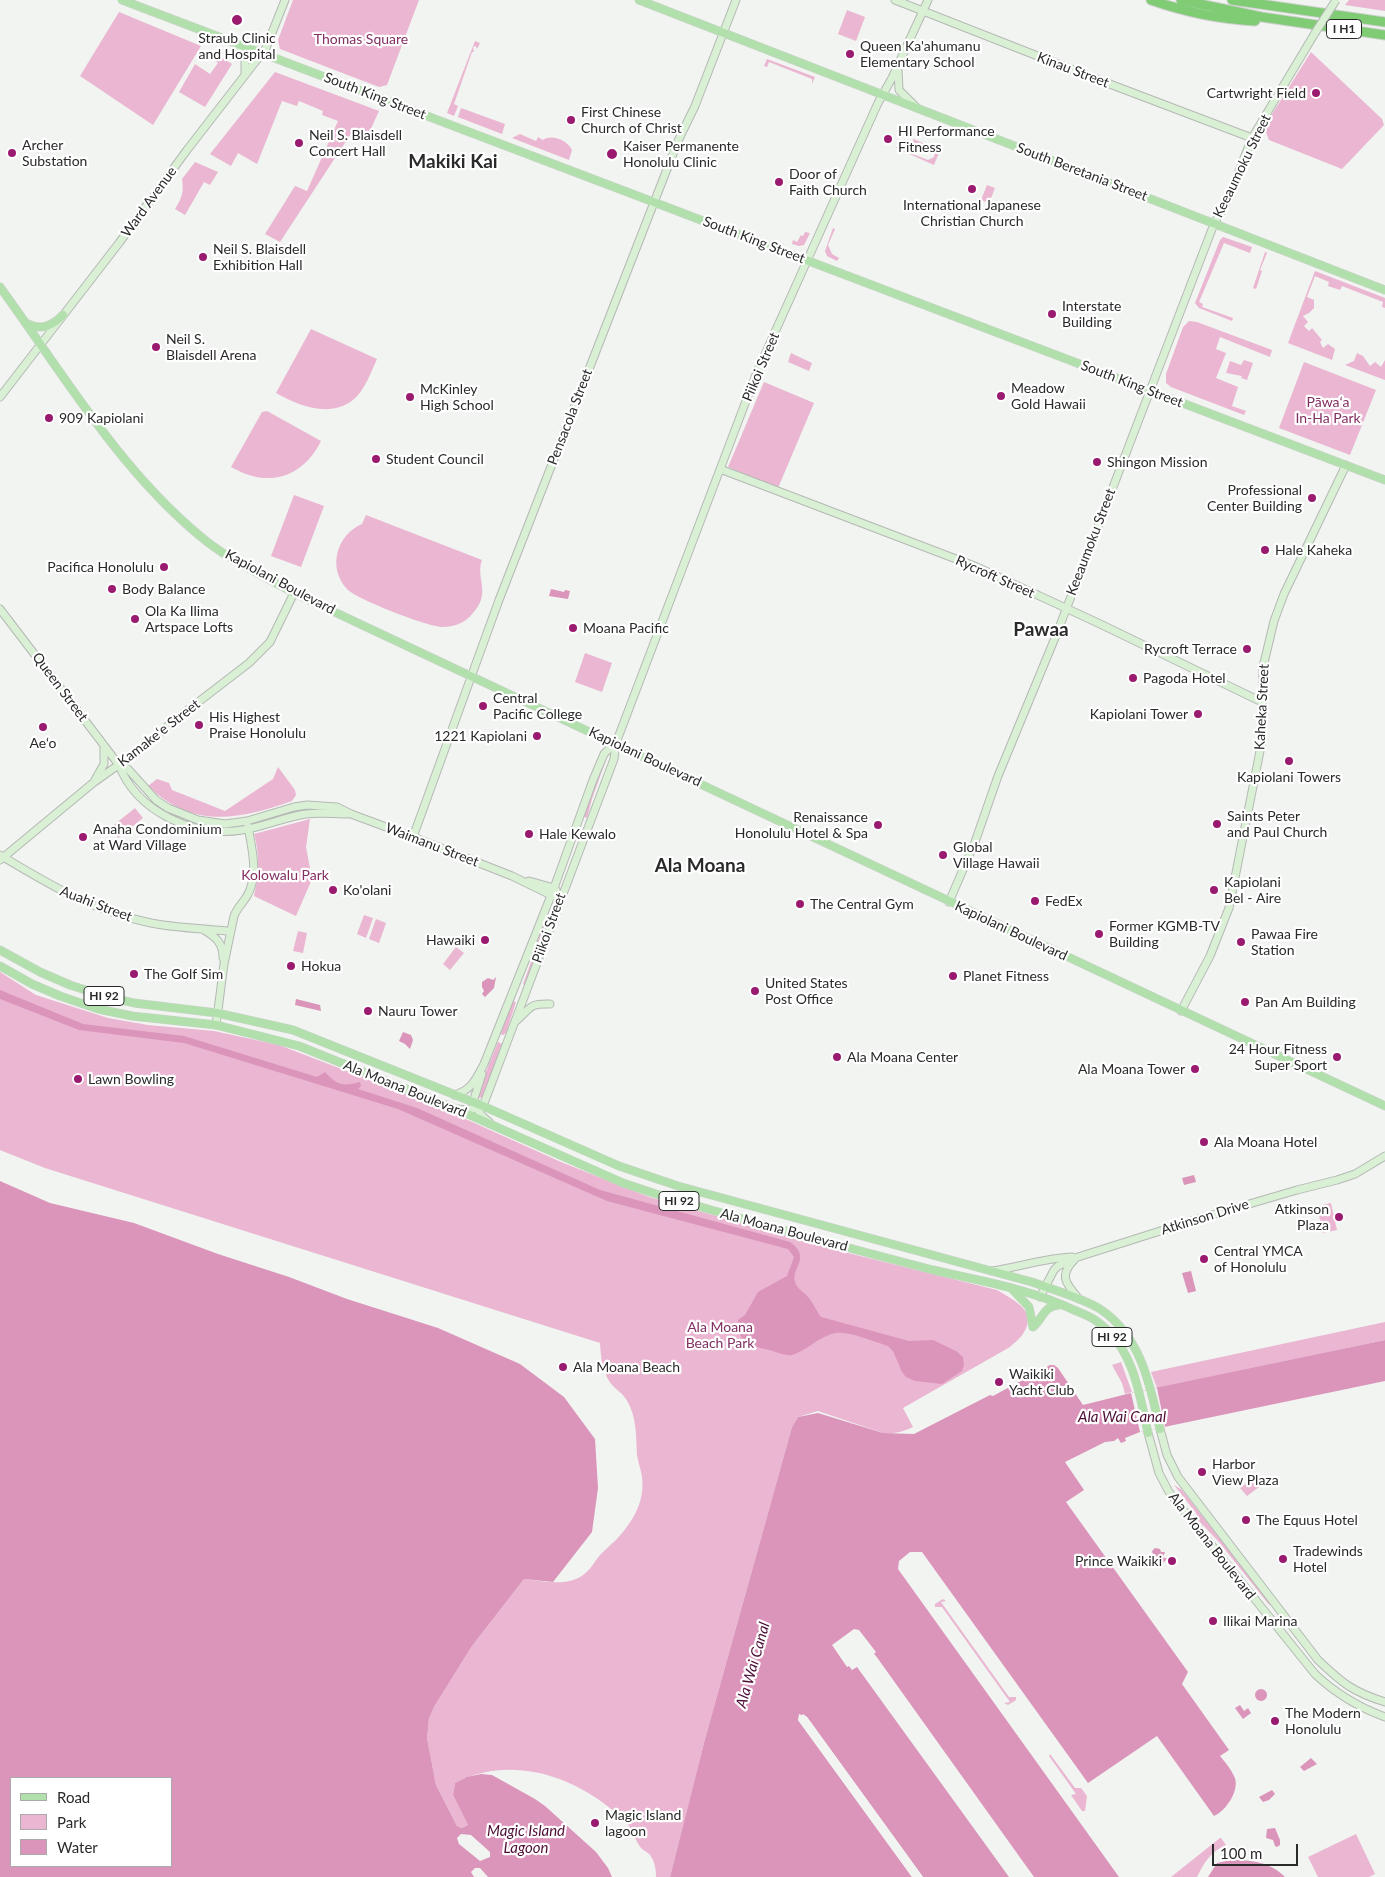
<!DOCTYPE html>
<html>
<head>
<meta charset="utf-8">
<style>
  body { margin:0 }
  #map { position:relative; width:1385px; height:1877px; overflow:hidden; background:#f1f4f1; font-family:Lato,sans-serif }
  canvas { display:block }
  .legend { position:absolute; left:10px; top:1777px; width:162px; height:90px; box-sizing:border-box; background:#fff; border:1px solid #a9aaa9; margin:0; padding:6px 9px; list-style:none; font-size:15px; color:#292a29 }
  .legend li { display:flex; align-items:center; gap:10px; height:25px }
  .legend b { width:25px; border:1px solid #a9aaa9 }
  .scale { position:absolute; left:1212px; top:1844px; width:86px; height:22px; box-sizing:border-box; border:2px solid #292a29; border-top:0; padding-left:6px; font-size:15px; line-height:18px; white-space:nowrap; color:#292a29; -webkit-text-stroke:4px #fff; paint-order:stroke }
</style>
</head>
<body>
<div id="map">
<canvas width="1385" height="1877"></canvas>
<ul class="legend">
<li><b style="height:6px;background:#b2e0ac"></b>Road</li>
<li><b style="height:14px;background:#eab6d1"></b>Park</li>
<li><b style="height:14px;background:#db94ba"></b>Water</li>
</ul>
<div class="scale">100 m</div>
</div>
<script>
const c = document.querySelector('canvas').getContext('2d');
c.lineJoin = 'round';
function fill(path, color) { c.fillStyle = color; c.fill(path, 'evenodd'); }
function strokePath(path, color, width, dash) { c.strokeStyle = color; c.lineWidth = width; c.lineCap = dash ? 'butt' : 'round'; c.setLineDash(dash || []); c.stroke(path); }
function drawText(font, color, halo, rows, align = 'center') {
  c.font = font + ' Lato,sans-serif'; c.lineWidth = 4.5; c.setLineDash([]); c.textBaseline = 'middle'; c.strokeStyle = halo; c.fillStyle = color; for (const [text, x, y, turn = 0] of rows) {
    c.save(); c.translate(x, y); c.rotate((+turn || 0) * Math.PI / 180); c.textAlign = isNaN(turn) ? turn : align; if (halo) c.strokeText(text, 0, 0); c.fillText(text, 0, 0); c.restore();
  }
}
fill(new Path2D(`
  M293,0H419L387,85L379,87L280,49L278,40Z
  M1349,0H1385V11L1345,5Z
  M847,10L865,17L856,41L838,34Z
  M119,12L201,46L153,125L80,76Z
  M475,41L480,43L477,49L476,46L473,47L474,52H472L454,104L458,106L454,116L447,113Z
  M209,50L232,64L205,107L179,92L195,64L210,74L218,63L206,55Z
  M1311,52L1382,119L1384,125L1342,169L1269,140L1264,127Z
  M767,59L815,77L812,84V79L769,62L767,67L764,66Z
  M275,72L379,111L369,133L354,129L280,242L265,234L295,186L307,191L338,121L322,115L323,111L299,101L297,106L282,101L257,164L238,153L231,166L210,154Z
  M461,108L505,124L502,134L458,117Z
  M520,134L536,141L538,137L543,140C552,134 567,140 572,150L569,160L512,138Z
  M913,139L923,143V145L931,149L927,151L916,147L913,142Z
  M898,145L903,146L902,150L928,160L934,157L935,153L940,150L934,165L896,148Z
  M195,162L218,172L210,185L204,182L185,215L175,209C182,198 184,192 182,179Z
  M987,185L995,188L989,203L981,200Z
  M833,228L835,229L828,245L832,254L839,258L837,261L827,256L825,251Z
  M805,232L810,233L804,245L799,246L792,244L793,240L797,242L801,235L803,236Z
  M1223,237L1252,247L1250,253L1224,243L1199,302L1203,304L1202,307L1233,318L1232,321L1199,308L1195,303L1220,240Z
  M1265,252L1267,253L1260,270L1262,271L1256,289L1253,288Z
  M1315,271L1385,298V308L1382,307L1383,302L1342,286L1340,290L1328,286L1329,282L1315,276L1307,297L1314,300V308L1309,313L1303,316L1308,322L1304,326L1309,331L1312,328L1322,340L1320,342L1323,348L1328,344L1335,349L1332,360L1288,343Z
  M1189,321L1197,322L1272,350L1270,357L1220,337L1216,349L1226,353L1216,378L1238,387L1232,406L1246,411L1244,415L1171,387L1166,383V374L1183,327Z
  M311,329L377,359C371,372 365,390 353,400C330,418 299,406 276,393Z
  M791,353L812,363L809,371L788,362Z
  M1357,353L1363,356L1370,366L1375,362L1381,367L1385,360V380L1345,365L1354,361Z
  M1244,360L1253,363L1247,380L1241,378L1242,376L1226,373L1230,361L1241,365Z
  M1304,362L1376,390L1350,455L1279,428Z
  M764,382L814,403L778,488L728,467Z
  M267,411L321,441C302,479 267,488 231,467L262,412Z
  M294,495L324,506L301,567L271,556Z
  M366,515L482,560C475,579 492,592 473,613C466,622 455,627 443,627C428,627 359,600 348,590C327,569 336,535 362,524Z
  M585,653L612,663L602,692L575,682Z
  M607,754H608L592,799L587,818L582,816Z
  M278,767L295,790L296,795L292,801C238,820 193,829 148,786L157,779L169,783L172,790L225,811L273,779Z
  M135,808L143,818L118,838L110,828Z
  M310,819L306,847L312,879L296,916L254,896C259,875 260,855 254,834Z
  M364,915L373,918L366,938L357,934Z
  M547,915H549L538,944L537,955L524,985L523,984C532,961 538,938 547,915Z
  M376,919L386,923L379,943L369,939Z
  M298,931L307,933L303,953L293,951Z
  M456,947L464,953L450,970L443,964Z
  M0,972L36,995L108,1018L148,1025L214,1031L279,1045L430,1103L561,1162L649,1197L840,1251L997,1290C1012,1299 1038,1311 1024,1332C1021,1338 1015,1342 1010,1347L903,1408L913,1427C902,1432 895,1434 883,1433L818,1411L798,1417L792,1427L705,1739L670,1877H656C656,1869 655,1862 650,1855C647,1851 641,1850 639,1845C633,1835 632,1829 624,1819C619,1814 611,1809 606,1805C563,1772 505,1757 455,1783L453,1795L468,1825L462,1828L457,1826L436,1785L427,1738L429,1719L434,1707L472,1646L524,1579C542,1581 567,1587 583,1575C592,1569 596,1558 603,1552C625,1533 646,1508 642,1477C641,1470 638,1462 637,1455C636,1436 637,1416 626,1399C623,1394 617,1390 613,1386C602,1374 601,1358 600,1343L45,1168L0,1150Z
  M513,1001L516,1002L506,1033L503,1035L500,1034V1031Z
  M498,1042L502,1044L483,1097L478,1098L477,1097L479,1089Z
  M1331,1203L1337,1230L1323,1233L1317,1206Z
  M1385,1322V1340L1157,1388L1151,1372Z
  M1121,1362L1132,1392L1125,1394L1122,1383L1112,1365Z
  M1256,1476L1263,1484L1247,1496L1240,1488Z
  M1174,1485L1182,1490L1269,1602L1270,1606L1219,1542L1198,1520L1196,1513Z
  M943,1599L946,1601L941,1602L1009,1697H1016V1700L1008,1705L1004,1703L1010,1702L942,1607H935V1604Z
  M1050,1754L1075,1788H1081L1087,1796L1085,1811H1082L1071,1795L1076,1794L1049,1756Z
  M1356,1834L1375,1874L1369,1877H1318L1308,1857Z
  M1220,1838H1221L1226,1845C1210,1852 1204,1863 1197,1877H1171Z`), '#eab6d1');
fill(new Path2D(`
  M551,589L564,592L565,590L570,591L568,599L549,596Z
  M496,977L494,988L485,997L482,994L484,991L482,987V982L488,978L493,980Z
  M0,990L83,1024L184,1036L317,1077L325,1072C337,1085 342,1087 360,1082L361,1086L358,1089L417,1108L600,1190L790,1242C812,1258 791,1267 795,1282C797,1289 803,1291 808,1297C813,1302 816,1311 821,1317L909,1341L933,1340L956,1351L963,1357L964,1365L962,1371L942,1384L915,1381L906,1377L902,1372L893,1351L888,1346C874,1342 850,1331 836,1333C819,1336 808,1350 792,1355C786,1356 779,1353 773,1351C754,1346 737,1346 738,1320L745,1315L758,1292L787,1276L794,1257L788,1249L607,1201L398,1109L184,1043L79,1030L0,999Z
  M296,999L320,1005L321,1011L295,1005Z
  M403,1032L411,1035L413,1040L410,1049L405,1044L399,1041Z
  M1194,1175L1196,1182L1184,1185L1182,1178Z
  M0,1181L50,1203L134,1223L218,1254L289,1277L347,1299L438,1328L520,1364L564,1397L595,1439L598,1488L592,1532L553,1582L524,1579L472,1646L434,1707L429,1719L427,1738L436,1785L457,1826L462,1828L468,1825L453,1795L455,1783L467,1777L481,1774L492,1775L535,1799L545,1806L596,1852L608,1868L612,1877H488L480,1868H475L471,1872L474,1877H0ZM171,1778V1866H11V1778ZM461,1834L471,1835L490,1852V1857L480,1861L459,1844L457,1838Z
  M1191,1271L1196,1291L1188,1293L1182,1273Z
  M1385,1340V1381L1140,1432L1125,1438L1126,1441L1121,1443L1118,1438L1114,1441L1105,1442L1065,1462L1084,1490L1066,1502L1188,1672L1182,1684L1229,1750L1220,1756C1225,1762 1231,1769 1234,1776C1241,1789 1226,1811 1214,1816L1157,1736L1088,1783L922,1552H910L899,1561L898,1569L1119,1877H1034L876,1656L874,1654L876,1652L859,1630L854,1629L832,1645L847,1667L849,1666L852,1670L857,1667L1009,1877H923L807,1717L803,1714L798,1720L912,1877H670L705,1739L792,1427L798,1417L818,1413L883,1433L914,1434L990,1395L993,1396L1050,1365H1054L1058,1368L1083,1405L1131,1393Z
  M1155,1548L1160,1549L1161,1552H1165L1163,1557L1167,1559L1163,1563L1158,1557L1153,1555L1152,1551Z
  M1255 1695a6 6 0 1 1 12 0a6 6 0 1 1-12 0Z
  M1240,1705L1244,1711L1248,1708L1251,1713L1243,1719L1235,1708Z
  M1311,1758L1317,1764L1304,1771L1300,1767Z
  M1272,1790L1275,1794L1269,1800L1263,1802L1259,1797Z
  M1275,1828L1280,1840V1845L1277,1847L1275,1846L1273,1840L1266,1838L1267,1829Z
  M1231,1860C1252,1860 1270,1862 1285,1877H1208L1217,1863Z`), '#db94ba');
fill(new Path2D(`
  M1157,1388L1165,1427L1140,1432L1131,1393Z
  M799,1714L807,1717L923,1877H920L805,1719L801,1717L800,1719L914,1877H912L798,1720Z`), '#f1f4f1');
const secondary = new Path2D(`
  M895,0L1086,75L1252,138
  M234,42L245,59V73
  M898,70L899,90L917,108
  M0,397L119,243L187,150L266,48L285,0
  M720,469L977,567L1098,623L1262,702
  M0,609L119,765C137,812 194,838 242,830C264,827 284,817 306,814C319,812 334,814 348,814
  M119,765L128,769L156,800L168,808L198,820L225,824L247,821L294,807L307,805L337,807L351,814L413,837L512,876L551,895L561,896
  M95,780L104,764V746
  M413,837L499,600L678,141L695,106L736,0
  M0,855C48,884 95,912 151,923C177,928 204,929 231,931
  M0,860L93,783L145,746L171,723L249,663L270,642L294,593
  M529,881L554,888L556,890
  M949,902L975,842L998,776L1057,633L1214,224L1228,199L1252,138L1315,33
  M204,930C216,937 223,943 223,958
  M1181,1011L1210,956L1229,908L1262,741L1263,667L1274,621L1284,594L1346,465
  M516,1021C531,1008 529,1003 550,1004
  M216,1025L224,964L234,916C237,908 243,903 247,896C259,876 252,848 248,827
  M482,1074L473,1102L482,1116L490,1123
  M454,1095C471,1091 476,1079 484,1064L554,888L593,780L604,754L615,743
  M457,1109L468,1110L483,1106L614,759L616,743L757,372L878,103L892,78L928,0
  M1074,1260C1058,1276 1067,1285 1079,1299
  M992,1271C1019,1267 1045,1258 1072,1257
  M1040,1297L1054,1270L1058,1266L1078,1257L1198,1219L1297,1190L1337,1180L1355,1174L1385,1156
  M1160,1429L1167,1455L1178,1477L1318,1660C1342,1683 1353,1692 1385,1702
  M1148,1433L1159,1473L1169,1492L1315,1674C1336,1694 1358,1707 1385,1717`);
const primary = new Path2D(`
  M122,0L1385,480
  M639,0L1385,290
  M0,287C62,372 118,468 200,536C228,560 263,575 294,593L1385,1106
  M26,323C41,331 52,326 63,315
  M0,950L40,972L70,985L101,995L134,1003L217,1013L293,1030L483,1106L619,1166L678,1186L1032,1282C1051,1289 1083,1298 1100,1309C1141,1336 1150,1385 1160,1429
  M0,966L32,984L60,996L98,1009L132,1016L216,1025L299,1046L456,1109L623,1183L656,1194C748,1221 840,1246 933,1270C980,1281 1030,1289 1074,1310C1081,1313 1089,1316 1095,1320C1133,1346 1139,1391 1148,1433
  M1013,1290L1029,1307L1033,1327C1043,1319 1043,1306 1059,1305`);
const highway = new Path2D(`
  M1151,0C1185,12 1219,19 1255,21
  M1181,0L1262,17L1385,35
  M1232,0L1385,22`);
strokePath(secondary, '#b5b8b5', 9);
strokePath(primary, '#d0d0d0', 9);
strokePath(highway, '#d0d0d0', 11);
strokePath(secondary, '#d9f0d5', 7);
strokePath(primary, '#b2e0ac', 8);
strokePath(highway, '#7fcc74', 9);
const secondaryBridge = new Path2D(`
  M1315,33L1336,0`);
strokePath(secondaryBridge, '#b5b8b5', 9, []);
strokePath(secondaryBridge, '#d9f0d5', 7);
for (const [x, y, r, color] of [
  [237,20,6,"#9a1a6f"],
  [850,54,5,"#9a1a6f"],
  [1316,93,5,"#9a1a6f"],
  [571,120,5,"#9a1a6f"],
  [888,139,5,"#9a1a6f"],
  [299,143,5,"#9a1a6f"],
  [12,153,5,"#9a1a6f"],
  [612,154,6,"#9a1a6f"],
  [779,182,5,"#9a1a6f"],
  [972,189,5,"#9a1a6f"],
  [203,257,5,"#9a1a6f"],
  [1052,314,5,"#9a1a6f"],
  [156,347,5,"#9a1a6f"],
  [1001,396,5,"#9a1a6f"],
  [410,397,5,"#9a1a6f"],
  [49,418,5,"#9a1a6f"],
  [376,459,5,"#9a1a6f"],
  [1097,462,5,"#9a1a6f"],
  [1312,498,5,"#9a1a6f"],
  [1265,550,5,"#9a1a6f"],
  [164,567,5,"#9a1a6f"],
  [112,589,5,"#9a1a6f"],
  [135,619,5,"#9a1a6f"],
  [573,628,5,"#9a1a6f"],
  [1247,649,5,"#9a1a6f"],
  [1133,678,5,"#9a1a6f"],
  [483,706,5,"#9a1a6f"],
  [1198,714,5,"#9a1a6f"],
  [199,725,5,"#9a1a6f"],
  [43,727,5,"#9a1a6f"],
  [537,736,5,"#9a1a6f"],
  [1289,761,5,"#9a1a6f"],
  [1217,824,5,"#9a1a6f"],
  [878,825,5,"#9a1a6f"],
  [529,834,5,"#9a1a6f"],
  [83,837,5,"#9a1a6f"],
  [943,855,5,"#9a1a6f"],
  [333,890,5,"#9a1a6f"],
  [1214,890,5,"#9a1a6f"],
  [1035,901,5,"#9a1a6f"],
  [800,904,5,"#9a1a6f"],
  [1099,934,5,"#9a1a6f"],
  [485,940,5,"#9a1a6f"],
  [1241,942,5,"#9a1a6f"],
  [291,966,5,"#9a1a6f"],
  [134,974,5,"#9a1a6f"],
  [953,976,5,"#9a1a6f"],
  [755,991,5,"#9a1a6f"],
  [1245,1002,5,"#9a1a6f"],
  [368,1011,5,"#9a1a6f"],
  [837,1057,5,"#9a1a6f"],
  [1337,1057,5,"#9a1a6f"],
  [1195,1069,5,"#9a1a6f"],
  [78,1079,5,"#9a1a6f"],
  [1204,1142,5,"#9a1a6f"],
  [1339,1217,5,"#9a1a6f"],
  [1204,1259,5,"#9a1a6f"],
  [563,1367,5,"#9a1a6f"],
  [999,1382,5,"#9a1a6f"],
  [1202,1472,5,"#9a1a6f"],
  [1246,1520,5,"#9a1a6f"],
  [1283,1559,5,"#9a1a6f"],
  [1172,1561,5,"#9a1a6f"],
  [1213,1621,5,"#9a1a6f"],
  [1275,1721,5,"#9a1a6f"],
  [595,1823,5,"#9a1a6f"]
]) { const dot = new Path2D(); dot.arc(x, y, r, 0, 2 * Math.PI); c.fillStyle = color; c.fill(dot); strokePath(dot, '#fff', 2); }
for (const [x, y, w] of [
  [1344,29,35],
  [104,996,40],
  [679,1201,40],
  [1112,1337,40]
]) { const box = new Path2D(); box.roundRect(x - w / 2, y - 9.5, w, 19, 4); c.fillStyle = '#fff'; c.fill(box); strokePath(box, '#292a29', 1); }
drawText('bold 12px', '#292a29', null, [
  ["I H1",1344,29],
  ["HI 92",104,996],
  ["HI 92",679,1201],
  ["HI 92",1112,1337]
]);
drawText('14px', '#292a29', '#fff', [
  ["Straub Clinic",237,38,"center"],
  ["and Hospital",237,54,"center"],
  ["Queen Ka'ahumanu",860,46],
  ["Elementary School",860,62],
  ["Cartwright Field",1306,93,"right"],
  ["First Chinese",581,112],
  ["Church of Christ",581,128],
  ["HI Performance",898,131],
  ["Fitness",898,147],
  ["Neil S. Blaisdell",309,135],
  ["Concert Hall",309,151],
  ["Archer",22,145],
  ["Substation",22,161],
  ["Kaiser Permanente",623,146],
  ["Honolulu Clinic",623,162],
  ["Door of",789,174],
  ["Faith Church",789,190],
  ["International Japanese",972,205,"center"],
  ["Christian Church",972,221,"center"],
  ["Neil S. Blaisdell",213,249],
  ["Exhibition Hall",213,265],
  ["Interstate",1062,306],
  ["Building",1062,322],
  ["Neil S.",166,339],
  ["Blaisdell Arena",166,355],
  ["Meadow",1011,388],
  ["Gold Hawaii",1011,404],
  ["McKinley",420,389],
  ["High School",420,405],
  ["909 Kapiolani",59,418],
  ["Student Council",386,459],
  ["Shingon Mission",1107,462],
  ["Professional",1302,490,"right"],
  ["Center Building",1302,506,"right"],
  ["Hale Kaheka",1275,550],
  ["Pacifica Honolulu",154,567,"right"],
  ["Body Balance",122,589],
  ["Ola Ka Ilima",145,611],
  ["Artspace Lofts",145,627],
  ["Moana Pacific",583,628],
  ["Rycroft Terrace",1237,649,"right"],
  ["Pagoda Hotel",1143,678],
  ["Central",493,698],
  ["Pacific College",493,714],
  ["Kapiolani Tower",1188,714,"right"],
  ["His Highest",209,717],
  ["Praise Honolulu",209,733],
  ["1221 Kapiolani",527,736,"right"],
  ["Ae‘o",43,743,"center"],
  ["Kapiolani Towers",1289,777,"center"],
  ["Saints Peter",1227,816],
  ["and Paul Church",1227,832],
  ["Renaissance",868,817,"right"],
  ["Honolulu Hotel & Spa",868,833,"right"],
  ["Anaha Condominium",93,829],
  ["at Ward Village",93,845],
  ["Hale Kewalo",539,834],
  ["Global",953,847],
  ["Village Hawaii",953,863],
  ["Kapiolani",1224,882],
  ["Bel - Aire",1224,898],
  ["Ko'olani",343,890],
  ["FedEx",1045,901],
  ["The Central Gym",810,904],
  ["Former KGMB-TV",1109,926],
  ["Building",1109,942],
  ["Pawaa Fire",1251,934],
  ["Station",1251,950],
  ["Hawaiki",475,940,"right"],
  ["Hokua",301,966],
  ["The Golf Sim",144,974],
  ["Planet Fitness",963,976],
  ["United States",765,983],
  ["Post Office",765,999],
  ["Pan Am Building",1255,1002],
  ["Nauru Tower",378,1011],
  ["24 Hour Fitness",1327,1049,"right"],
  ["Super Sport",1327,1065,"right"],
  ["Ala Moana Center",847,1057],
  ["Ala Moana Tower",1185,1069,"right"],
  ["Lawn Bowling",88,1079],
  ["Ala Moana Hotel",1214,1142],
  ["Atkinson",1329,1209,"right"],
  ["Plaza",1329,1225,"right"],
  ["Central YMCA",1214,1251],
  ["of Honolulu",1214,1267],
  ["Ala Moana Beach",573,1367],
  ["Waikiki",1009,1374],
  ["Yacht Club",1009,1390],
  ["Harbor",1212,1464],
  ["View Plaza",1212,1480],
  ["The Equus Hotel",1256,1520],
  ["Tradewinds",1293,1551],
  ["Hotel",1293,1567],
  ["Prince Waikiki",1162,1561,"right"],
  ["Ilikai Marina",1223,1621],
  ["The Modern",1285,1713],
  ["Honolulu",1285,1729],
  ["Magic Island",605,1815],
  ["lagoon",605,1831]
], 'left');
drawText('14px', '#833063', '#fff', [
  ["Thomas Square",361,39],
  ["Pāwaʻa",1328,402],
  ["In-Ha Park",1328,418],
  ["Kolowalu Park",285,875],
  ["Ala Moana",720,1327],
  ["Beach Park",720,1343]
]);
drawText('14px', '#292a29', '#fff', [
  ["Kinau Street",1073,70,21],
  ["South King Street",375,96,21],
  ["Keeaumoku Street",1242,166,-64],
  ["South Beretania Street",1082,172,21],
  ["Ward Avenue",149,202,-54],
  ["South King Street",754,240,21],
  ["Piikoi Street",761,367,-67],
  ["South King Street",1132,384,21],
  ["Pensacola Street",570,417,-69],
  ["Keeaumoku Street",1091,542,-69],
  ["Rycroft Street",995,577,24],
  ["Kapiolani Boulevard",280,582,28],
  ["Queen Street",60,687,53],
  ["Kaheka Street",1262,707,-87],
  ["Kamakeʻe Street",159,733,-38],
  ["Kapiolani Boulevard",645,757,25],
  ["Waimanu Street",432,845,21],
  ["Auahi Street",96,904,21],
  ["Piikoi Street",549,928,-70],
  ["Kapiolani Boulevard",1011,931,25],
  ["Ala Moana Boulevard",405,1089,22],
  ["Atkinson Drive",1205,1217,-17],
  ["Ala Moana Boulevard",784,1230,15],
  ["Ala Moana Boulevard",1212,1546,52]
]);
drawText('italic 15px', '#4d0e36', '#fff', [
  ["Ala Wai Canal",1122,1417],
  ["Ala Wai Canal",753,1665,-74],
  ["Magic Island",526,1831],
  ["Lagoon",526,1848]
]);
drawText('bold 19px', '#292a29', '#fff', [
  ["Makiki Kai",453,162],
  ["Pawaa",1041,630],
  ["Ala Moana",700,866]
]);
</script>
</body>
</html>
